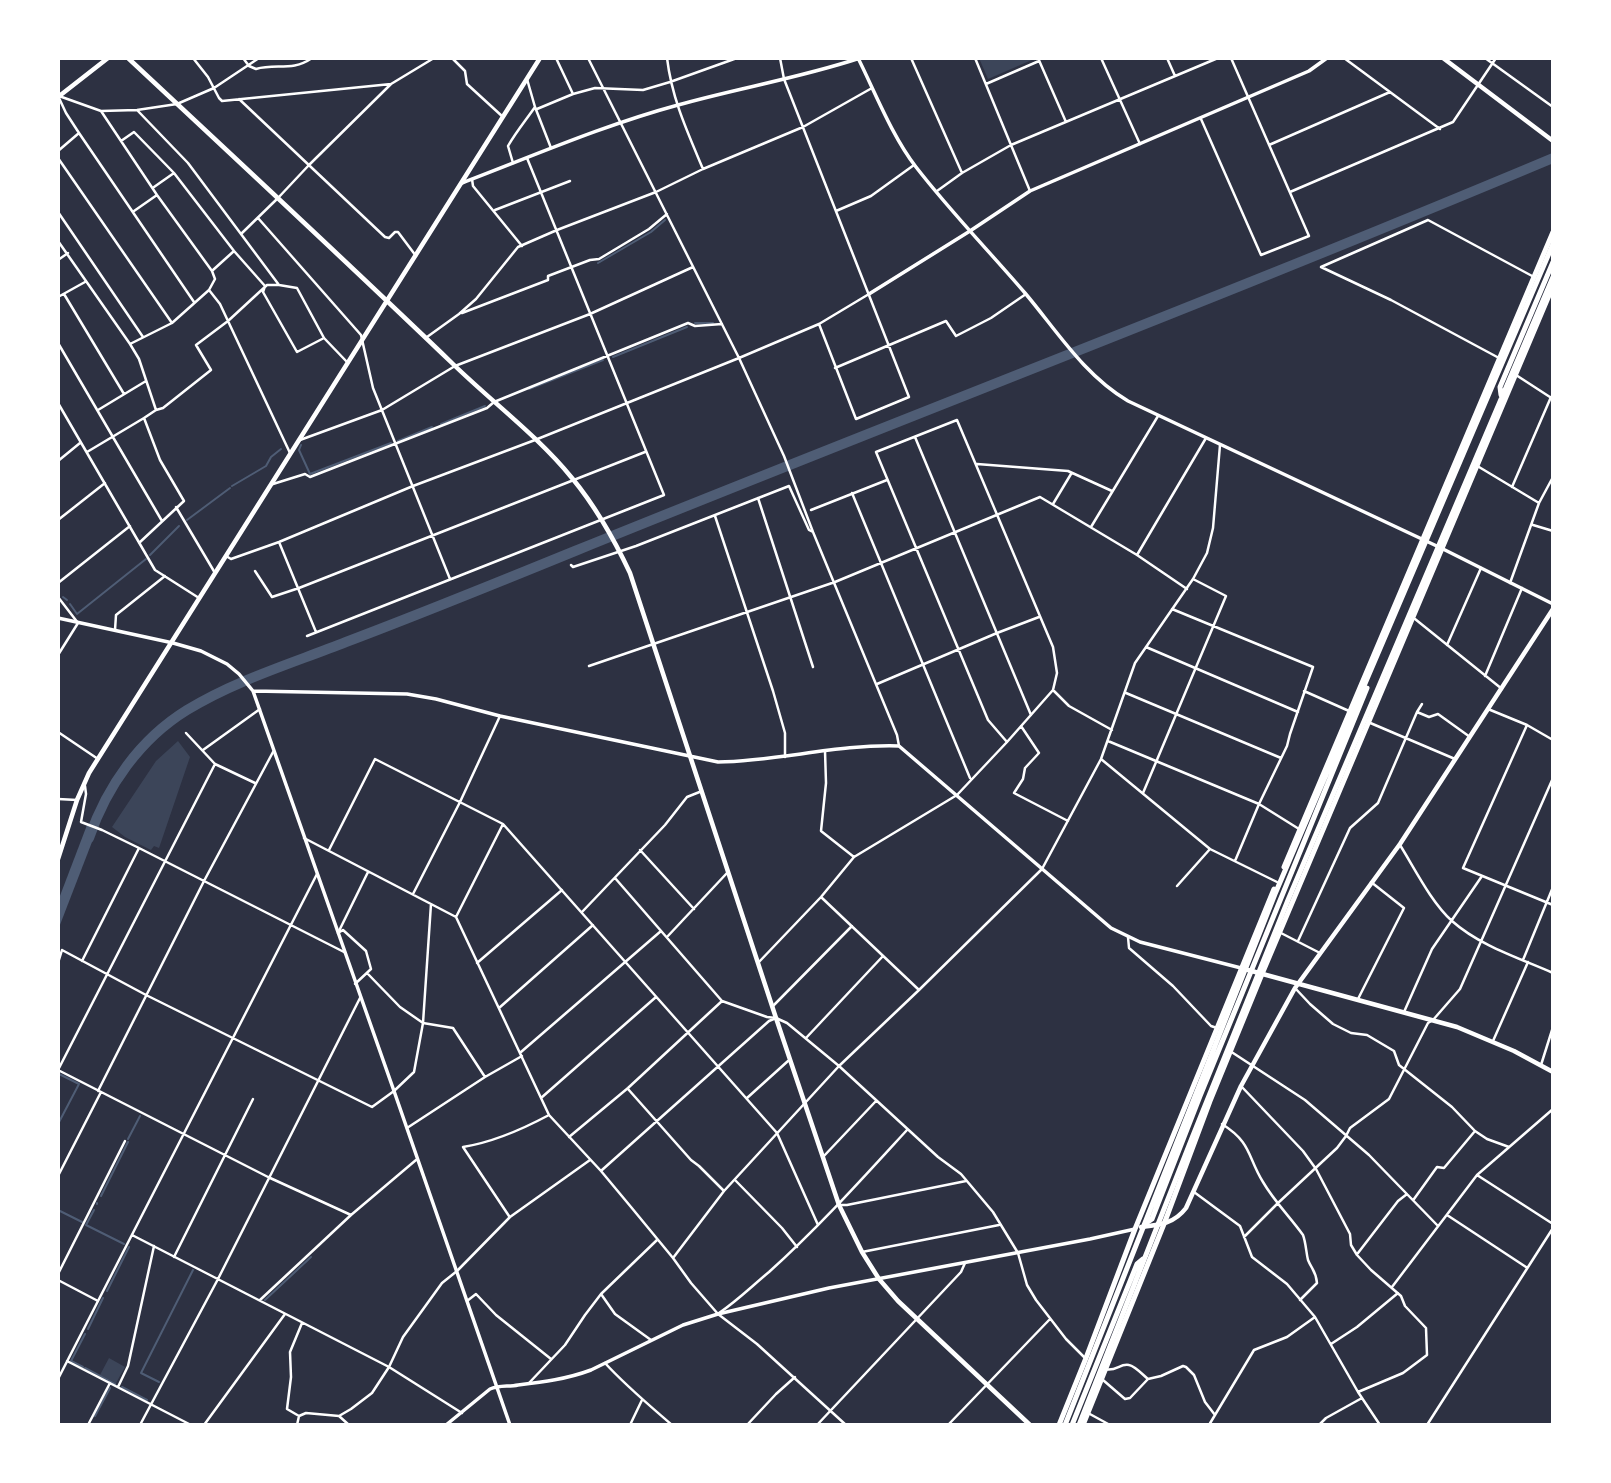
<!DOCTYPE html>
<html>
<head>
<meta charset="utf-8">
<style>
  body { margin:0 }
  #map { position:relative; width:1611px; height:1483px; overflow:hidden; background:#2d3142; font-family:Figtree,sans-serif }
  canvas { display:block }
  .frame { position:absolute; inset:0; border:60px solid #fff; pointer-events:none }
</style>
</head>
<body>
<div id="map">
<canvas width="1611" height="1483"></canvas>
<div class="frame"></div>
</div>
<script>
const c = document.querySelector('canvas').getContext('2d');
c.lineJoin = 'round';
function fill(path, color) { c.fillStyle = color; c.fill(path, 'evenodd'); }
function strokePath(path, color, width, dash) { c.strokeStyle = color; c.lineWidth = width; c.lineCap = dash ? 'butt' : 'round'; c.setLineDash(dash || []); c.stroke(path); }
fill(new Path2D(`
  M979,58H1033L1034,59L988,79Z
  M178,741L190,757L159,848L154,846L151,850L125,837L112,827L156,761Z
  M109,1358L125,1367L116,1383L100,1375Z`), '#3c4559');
fill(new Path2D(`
  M87,825L97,829L58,930V901Z`), '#4f5d75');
strokePath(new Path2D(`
  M598,263L651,232L665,220
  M695,323H713
  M613,357L687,327
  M529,389L603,360
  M441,424L485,406
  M398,441L432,427
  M301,445L299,450L310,474L391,443
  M232,486L266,466L271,457L281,449
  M187,520L230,488
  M150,555L179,526
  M63,597L67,600
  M70,604L77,614L146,559
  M58,1124L79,1084L59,1074
  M128,1139L140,1116
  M101,1196L128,1142
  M97,1204V1203
  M58,1210L82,1222
  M94,1210L86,1225L124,1244
  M107,1291L129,1247
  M265,1300L311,1257
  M88,1329L103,1298
  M83,1367L71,1361L85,1334
  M85,1368L115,1384
  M159,1382L141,1373L193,1270
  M122,1387L147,1400
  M95,1416L110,1388
  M1550,1425L1553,1421`), '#4f5d75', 2);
strokePath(new Path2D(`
  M89,838C107,786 140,739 187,710C236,680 293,663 346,642C423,613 499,582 575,551C901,419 1229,294 1553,158`), '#4f5d75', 10);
strokePath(new Path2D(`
  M193,58L208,77L219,98L222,101L391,84
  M243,58L249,66L256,69C276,63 292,72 312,58
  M452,58L465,71L467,84L503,117
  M556,58L573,94
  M588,58L739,358L784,456L813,532L897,735L899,746
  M667,58C672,99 687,131 703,169
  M780,58L784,79L909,397L856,419L819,324
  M911,58L962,173
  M975,58L1030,191
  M1038,58L1066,122
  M1101,58L1140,144
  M1167,58L1175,76
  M1344,58L1440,129
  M1485,58L1553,107
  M527,79L535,107L551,148
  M986,84L1039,61
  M59,96L101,111L137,110L177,104L214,88L259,58
  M59,98L66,113L79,133L194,302
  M239,99L385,237L389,238L395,232H398L416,256
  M537,109L573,94L595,88L643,90L670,82L737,58
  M137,110L188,163L279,285H267L228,321L196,345L211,370L163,408L156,410L144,418L160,460L184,501L139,543
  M101,111L157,195L212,271L215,279L209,290L172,323L130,344L139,359L156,410
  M1201,119L1261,255L1309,236L1231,58
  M121,141L134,132L174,173L234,251L265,286L263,292L297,352L324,338L347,362
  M1269,145L1390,92
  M58,151L79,133
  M58,158L172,323
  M513,163L508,146C516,132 526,120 535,107
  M472,179L473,186L522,246
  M154,187L174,173
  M937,191L962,173L1011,145L1218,58
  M1290,192L1453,122L1496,58
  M495,210L570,181
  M134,211L157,195
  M836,211L871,196L914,165
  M58,212L143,337
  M258,218L361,335L373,388L450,579
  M241,234L278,198L309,165L391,84L434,58
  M58,241L130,344
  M58,260L68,253
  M213,270L234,251
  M279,285L297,288L324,338
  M209,290L220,304L290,453
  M64,294L124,394
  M58,297L85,282
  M462,313L548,280V276L590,260L599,259L649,229L667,214
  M427,337L459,314L476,299L518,247L557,230L656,192L703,169L803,127L872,88
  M58,343L162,521
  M1499,358L1391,300L1321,267L1428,220L1534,277
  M835,368L946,321L956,336L991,318L1026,294
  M1516,375L1553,399
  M58,403L155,570L199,598
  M98,410L146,381
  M915,437L1031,715
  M300,440L382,410L455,366L590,314L693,267
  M87,452L144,418
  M58,461L80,443
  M977,464L1068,471L1112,491
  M1479,467L1539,503
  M273,484L305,474L310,477L487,408L494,402L688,323L695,326L722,324
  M1512,487L1551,397
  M852,493L970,778
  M758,498L813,667
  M1053,504L1071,474
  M176,507L215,573
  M811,510L887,480
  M715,516L773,691L785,733V757
  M58,520L105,483
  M1533,525L1553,531
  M1091,527L1158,416
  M279,542L316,632
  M1137,555L1206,438
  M226,556L231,559L279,542L413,486L535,440L739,358L819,324L869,294
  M571,565L573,567L636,546L789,486L809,530L813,532
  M255,571L272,597L299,588L645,452
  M58,583L130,526
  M1510,583L1539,503L1553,477
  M58,597L78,623L58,655
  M1172,609L1313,667L1290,734L1287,746L1259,804L1235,861
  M1415,619L1502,689
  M115,630L116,615L165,576
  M307,636L664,495L527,158
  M1447,645L1481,568
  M1146,647L1298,712
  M589,666L835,582L1040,497L1137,555L1187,589
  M1485,676L1522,588
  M877,684L997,633L1039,617
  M1054,691L1069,706L1112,730
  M1304,691L1349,711
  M1126,693L1281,758
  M1488,709L1527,725L1553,740
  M1417,712L1429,717L1438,714L1470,737
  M1368,722L1455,759
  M1527,725L1463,868L1553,905
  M1021,726L1039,753L1025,768L1023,779L1014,793L1068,821
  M58,732L98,759
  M186,733L215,764L255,783
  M1108,741L1259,804L1299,829
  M203,750L260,709
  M825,751L826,783L821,831L854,857
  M1101,759L1210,849L1277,882
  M215,764L58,1070L268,1177L351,1215
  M85,786L86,794L81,822L102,830L139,848L344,952
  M1143,793L1226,596L1193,579
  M58,799L77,800
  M304,838L456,917L549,1115L601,1171L631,1207L673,1258L691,1283L718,1314L757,1344L846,1425
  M1400,845C1415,869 1431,902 1452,921C1480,946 1519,958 1553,973
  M329,850L375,759L503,824L777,1133L818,1225
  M640,850L694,909
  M615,878L722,1001L767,1017L776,1018L787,1023L839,1066L938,1157L961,1174L993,1212L1018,1253L1027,1285L1036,1300L1066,1339L1084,1357
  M1177,886L1210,849
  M413,894L460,802L500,716
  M821,897L919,990
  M582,912L665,825L687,797L702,791
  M456,917L503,824
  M1279,932L1320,953
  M667,937L727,873
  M1128,937L1129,948L1173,986L1211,1026L1217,1028
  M1298,941L1350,828L1378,803L1417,712L1422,704
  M1523,960L1553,887
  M82,961L139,848
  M58,963L62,950L146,995L372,1107L394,1091L414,1072L423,1023L431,904
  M477,963L562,890
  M758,963L821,897L854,857L957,795L1007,742L1053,690L1057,673L1053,647L957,420L876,452L988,720L1007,742
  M367,973L400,1007L423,1023L453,1028L485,1077
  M355,984L371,969L366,951L343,930L338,933L368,872
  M1295,988L1310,1004L1333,1024L1351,1033L1367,1035L1394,1051L1399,1065L1452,1107L1475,1131L1487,1139L1509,1147
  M1358,999L1404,908L1371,882
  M773,1006L852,926
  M499,1008L593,925
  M1404,1012L1432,949L1482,876
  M806,1038L883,956
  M1493,1041L1528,962
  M1230,1051L1305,1100L1369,1155L1438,1226
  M521,1052L661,931
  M1541,1065L1553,1027
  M1241,1086L1303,1151L1316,1169L1350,1234L1351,1245L1357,1255L1371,1270L1401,1296L1405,1306L1426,1328L1427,1355L1403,1373L1358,1392
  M628,1089L691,1160L699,1166L724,1191
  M98,1091L204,881L273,752
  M541,1098L656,997
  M747,1098L788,1061
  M1222,1124C1252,1143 1247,1156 1263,1182C1274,1201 1290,1217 1303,1235C1306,1243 1306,1252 1308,1260C1312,1270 1316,1271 1317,1283L1300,1300
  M407,1128L485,1077L522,1056
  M569,1137L628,1088L722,1001
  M823,1157L876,1101
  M602,1170L769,1021L776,1018
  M1477,1175L1553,1224
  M58,1176L101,1092
  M735,1180L782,1228L797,1247
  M1194,1192L1240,1226L1252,1257L1287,1284L1315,1317L1358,1392L1380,1425
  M1414,1199L1437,1167L1444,1168L1475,1131
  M839,1205H847L966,1181
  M1447,1215L1526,1267
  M509,1216L463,1147C494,1142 521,1130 549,1115
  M132,1235L389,1367L462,1413
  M1244,1237L1278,1203L1337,1148L1346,1136L1350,1128L1389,1099L1428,1023L1433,1020L1460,989L1553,778
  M862,1252L999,1225
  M1358,1253L1398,1201L1407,1194
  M174,1257L253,1099
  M673,1258L724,1191L839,1066L919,990L1042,869L1101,759L1135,663L1193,579L1207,553L1213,528L1220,445
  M58,1274L125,1141
  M58,1280L98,1301
  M1392,1287L1477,1175L1553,1109
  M601,1294L615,1314L651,1340
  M260,1300L351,1215L416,1160
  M467,1301L476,1294L496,1315L551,1359
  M719,1313C737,1301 752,1286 769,1272C818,1228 862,1179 907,1130
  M302,1323L290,1352L291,1377L287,1409L299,1416L306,1413L339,1416L351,1409L372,1393L389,1367L403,1337L442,1283L457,1271L510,1217L590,1160
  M1331,1344L1357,1327L1398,1293
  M67,1361L191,1425
  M605,1363C626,1386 649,1405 672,1425
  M1105,1369C1116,1372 1120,1363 1129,1365C1135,1366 1143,1375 1148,1379
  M58,1379L317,874
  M1103,1380L1125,1399L1130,1398L1148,1379L1161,1376L1183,1366L1186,1367L1194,1375L1205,1402L1215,1415
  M529,1383L565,1345L585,1315L601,1294L657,1240
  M118,1387L128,1366L154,1246
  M1088,1413L1110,1425
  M339,1416L349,1425
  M88,1425L110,1383
  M140,1425L218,1279L360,998
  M204,1425L285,1314
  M297,1425L299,1416
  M630,1425L642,1400
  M747,1425L776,1394L795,1377
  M817,1425L961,1272L965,1263
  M948,1425L1050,1319
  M1209,1425L1254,1350L1287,1337L1315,1317
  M1319,1425L1326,1418L1362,1398
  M1427,1425L1553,1228`), '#fff', 2.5);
strokePath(new Path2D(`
  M858,58C875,92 892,136 916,167C950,211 989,251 1025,293C1057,331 1084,375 1128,401L1441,548L1553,604
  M462,183C533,156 604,125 678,105C738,88 800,78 860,58
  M869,294L970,231L1030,191L1309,71L1327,58
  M58,618L173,643L201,651L227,664L239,674L253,691L394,1091L510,1425
  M253,691L407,694L436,699L500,716L718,762C779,761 838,744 899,746L1111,928L1140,942L1241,968
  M446,1425L490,1389C499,1385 509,1387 518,1385C543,1382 567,1379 591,1370L683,1325L718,1314L829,1288L1090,1239L1135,1229`), '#fff', 3.5);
strokePath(new Path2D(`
  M128,58C237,160 346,261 453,364C492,402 538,436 572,478C596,507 614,539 630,573L776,1018L839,1205L862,1252L879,1279L898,1301L1030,1425
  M58,97L108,58
  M58,859L77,800L89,773L540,58
  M1248,970L1457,1027L1514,1051L1553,1072
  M1141,1227C1159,1225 1174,1224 1186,1208L1241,1086L1295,988L1400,844L1553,609`), '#fff', 4.5);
strokePath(new Path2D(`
  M1443,58L1553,141`), '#fff', 4.5);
strokePath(new Path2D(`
  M1284,867L1553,232
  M1059,1425L1086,1358L1135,1229L1274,889
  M1083,1425L1164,1224L1210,1101L1262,974L1553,286`), '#fff', 5);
strokePath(new Path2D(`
  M1501,395L1500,387L1553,262
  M1145,1224L1152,1219L1200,1096L1367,688
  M1065,1425L1275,894L1553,244
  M1072,1425L1137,1264L1143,1259
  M1079,1425L1192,1138L1288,900L1553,277`), '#fff', 5);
</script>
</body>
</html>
